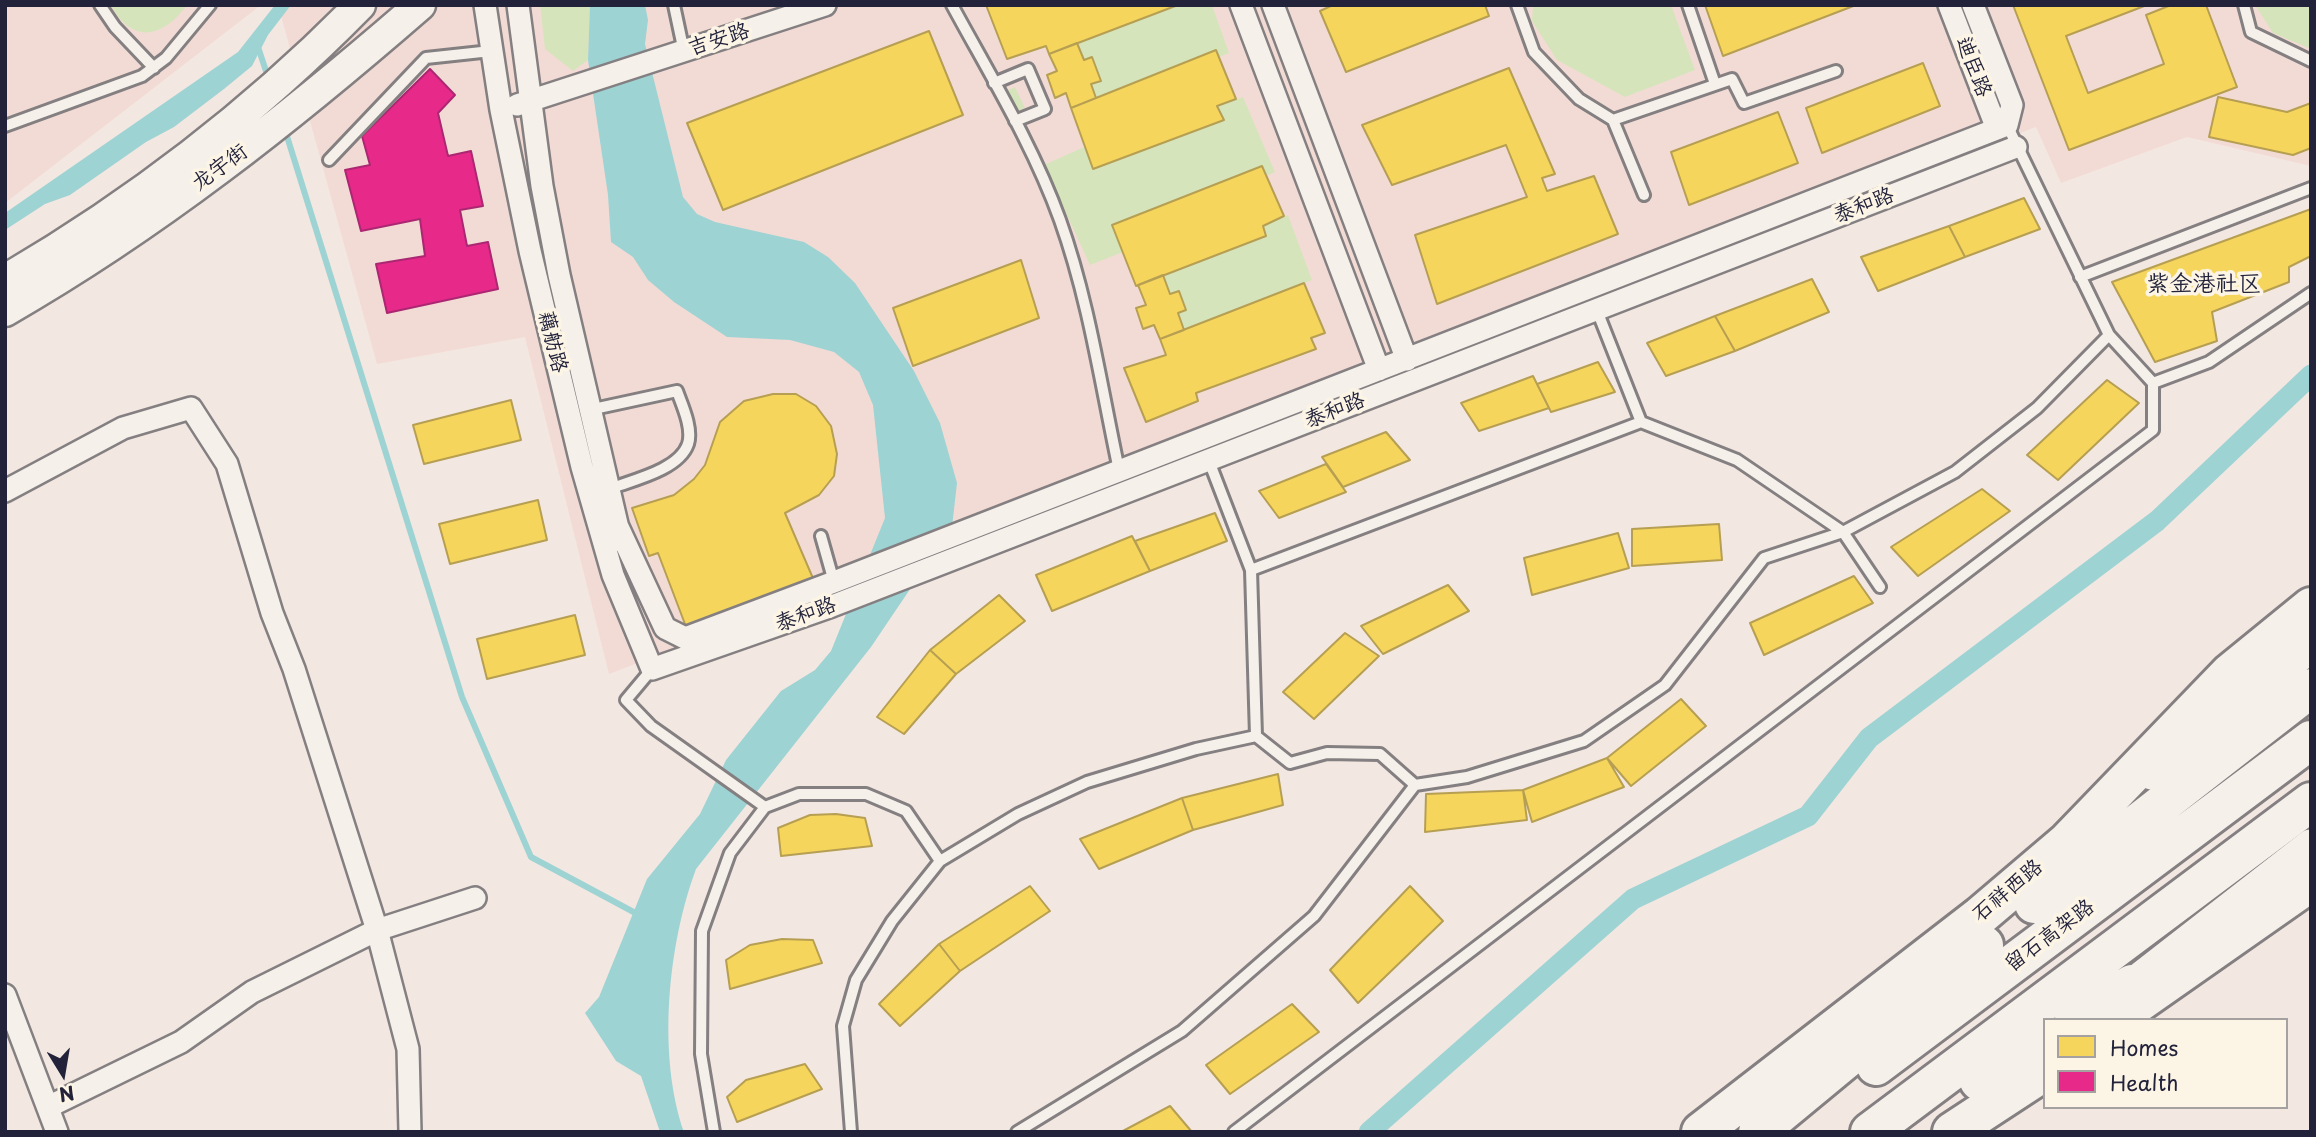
<!DOCTYPE html>
<html>
<head>
<meta charset="utf-8">
<style>
  body { margin:0 }
  #map { position:relative; width:2316px; height:1137px; overflow:hidden; background:#f3e7e1; font-family:"Playpen Sans",sans-serif }
  canvas { display:block }
  .frame { position:absolute; inset:0; border:7px solid #22223b; pointer-events:none }
  .legend { position:absolute; left:2043px; top:1018px; width:245px; height:91px; box-sizing:border-box; background:#fcf5e5; border:2px solid #a5a1a1; margin:0; padding:9px 12px; list-style:none; font-size:21px; color:#22223b }
  .legend li { display:flex; align-items:center; gap:14px; height:35px }
  .legend b { width:35px; border:2px solid #a5a1a1 }
  .north { position:absolute; left:28px; top:1039px; width:70px; height:70px; -webkit-text-stroke:5px #fcf5e5; paint-order:stroke; rotate:169deg; font-size:19px; font-weight:700; line-height:28px; text-align:center; color:#22223b }
  .north::after { content:''; display:block; margin:auto; width:24px; height:32px; background:#22223b; clip-path:polygon(50% 0,100% 100%,50% 72%,0 100%) }
</style>
</head>
<body>
<div id="map">
<canvas width="2316" height="1137"></canvas>
<div class="frame"></div>
<ul class="legend">
<li><b style="height:19px;background:#f6d55c"></b>Homes</li>
<li><b style="height:19px;background:#e7298a"></b>Health</li>
</ul>
<div class="north">N</div>
</div>
<script>
const c = document.querySelector('canvas').getContext('2d');
c.lineJoin = 'round';
function fill(path, color) { c.fillStyle = color; c.fill(path, 'evenodd'); }
function strokePath(path, color, width, dash) { c.strokeStyle = color; c.lineWidth = width; c.lineCap = dash ? 'butt' : 'round'; c.setLineDash(dash || []); c.stroke(path); }
function drawText(font, color, halo, rows, align = 'center') {
  c.font = font + ' "Playpen Sans","LXGW WenKai TC",sans-serif'; c.lineWidth = 7; c.setLineDash([]); c.textBaseline = 'middle'; c.strokeStyle = halo; c.fillStyle = color; for (const [text, x, y, turn = 0] of rows) {
    c.save(); c.translate(x, y); c.rotate((+turn || 0) * Math.PI / 180); c.textAlign = isNaN(turn) ? turn : align; if (halo) c.strokeText(text, 0, 0); c.fillText(text, 0, 0); c.restore();
  }
}
fill(new Path2D(`
  M5,5H261L5,203Z
  M278,5H2311V166L2187,137L2061,183L2036,127L609,674L525,337L377,364Z`), '#f3dbd5');
fill(new Path2D(`
  M114,5H187C164,37 133,45 112,7Z
  M540,5H590L588,60L573,71L545,49Z
  M1178,5H1212L1229,53L1219,57L1216,51L1096,98L1091,84L1101,80L1092,57L1084,60L1077,43Z
  M1533,5H1671L1695,70L1625,97L1557,60L1532,21Z
  M2255,5H2311V49L2273,33Z
  M1015,87L1025,108L1013,113L1003,92Z
  M1243,97L1275,172L1266,176L1261,166L1113,225L1123,252L1090,265L1044,165L1084,147L1094,169L1224,120L1217,106Z
  M1288,215L1312,280L1184,330L1178,313L1186,310L1170,294L1163,275L1266,236L1263,226Z`), '#d6e4bb');
fill(new Path2D(`
  M275,5H291L268,35L252,66L224,89L174,127L146,142L70,195L45,204L5,230V213L238,52Z
  M590,5H645L648,20L645,44L683,197L697,214L715,222L804,242L828,257L855,283L914,371L940,423L957,483L952,527L871,647L696,869C668,944 657,1055 684,1132H660L641,1076L616,1061L585,1013L599,997L647,879L700,814L726,760L781,691L815,670L831,651L885,518L873,405L859,372L834,352L790,340L727,337L674,302L648,280L633,257L611,242L608,195L588,60Z`), '#9ed3d4');
const homes = new Path2D(`
  M986,5H1178L1049,54L1046,46L1007,59Z
  M1333,5H1485L1489,16L1346,72L1320,11Z
  M1705,5H1856L1723,56Z
  M2013,5H2147L2066,36L2088,93L2164,64L2146,15L2171,5H2206L2237,87L2069,150Z
  M929,31L963,115L723,210L687,123Z
  M1077,43L1084,60L1092,57L1101,81L1091,84L1096,98L1071,108L1066,93L1055,98L1047,75L1057,71L1049,54Z
  M1216,50L1236,99L1217,106L1224,120L1093,169L1071,108Z
  M1923,63L1940,106L1822,153L1806,108Z
  M1509,68L1555,174L1542,178L1547,191L1594,176L1618,234L1437,304L1415,235L1527,197L1506,145L1392,185L1362,125Z
  M2218,97L2287,112L2311,103V148L2293,155L2209,137Z
  M1778,112L1798,163L1689,205L1671,152Z
  M1262,166L1284,216L1263,226L1266,236L1136,286L1112,225Z
  M2024,198L2040,229L1965,257L1949,226Z
  M2311,209V256L2289,267V282L2212,312L2217,341L2155,362L2112,282Z
  M1949,226L1965,257L1878,291L1861,257Z
  M1021,260L1039,318L913,366L893,308Z
  M1163,275L1170,294L1179,291L1186,310L1178,313L1184,330L1160,339L1154,325L1143,329L1136,308L1146,305L1138,285Z
  M1812,279L1829,312L1735,351L1715,316Z
  M1304,283L1325,333L1311,338L1316,349L1196,393L1198,401L1146,422L1124,368L1166,355L1160,339Z
  M1715,316L1735,351L1666,376L1647,343Z
  M1598,362L1615,392L1551,412L1537,384Z
  M1533,376L1549,408L1479,431L1461,403Z
  M2107,380L2139,403L2058,480L2027,455Z
  M773,394H796L816,406L831,426L837,454L834,476L819,495L785,513L815,583L688,632L658,553L649,556L632,508L674,495L694,479L705,465L720,422L744,401Z
  M511,400L521,440L424,464L413,425Z
  M1386,432L1410,460L1343,487L1322,457Z
  M1326,464L1346,492L1279,518L1259,491Z
  M1982,489L2010,511L1918,576L1891,547Z
  M538,500L547,540L450,564L439,524Z
  M1215,513L1227,541L1150,571L1135,541Z
  M1719,524L1722,560L1632,566V529Z
  M1618,533L1629,568L1532,595L1524,558Z
  M1132,536L1150,571L1052,611L1036,575Z
  M1854,576L1873,603L1764,655L1750,623Z
  M1448,585L1469,611L1383,654L1361,626Z
  M999,595L1025,621L956,674L930,650Z
  M575,615L585,655L487,679L477,639Z
  M1345,633L1379,656L1314,719L1283,692Z
  M930,650L956,674L904,734L877,717Z
  M1681,699L1706,726L1631,786L1607,758Z
  M1607,758L1624,787L1532,822L1523,790Z
  M1278,774L1283,805L1193,830L1182,798Z
  M1523,790L1527,820L1425,832L1426,794Z
  M1182,798L1193,830L1099,869L1080,839Z
  M836,814L865,818L872,846L781,856L778,828L810,815Z
  M1030,886L1050,911L960,971L939,944Z
  M1410,886L1443,921L1358,1003L1330,970Z
  M782,939L813,940L822,963L730,989L726,960L750,945Z
  M939,944L960,971L900,1026L879,1004Z
  M1292,1004L1319,1032L1230,1094L1206,1065Z
  M805,1064L822,1089L737,1122L727,1097L746,1080Z
  M1170,1106L1192,1132H1121Z`);
fill(homes, '#f6d55c');
strokePath(homes, '#b69f52', 2);
const health = new Path2D(`
  M430,69L455,95L438,113L448,156L471,151L483,206L460,210L467,246L488,242L498,289L387,313L376,264L425,256L420,219L361,231L345,170L370,165L362,136Z`);
fill(health, '#e7298a');
strokePath(health, '#ac2772', 2);
strokePath(new Path2D(`
  M257,44L269,80
  M285,130L462,697L531,857L641,916`), '#9ed3d4', 6);
strokePath(new Path2D(`
  M1369,1132L1633,899L1808,816L1869,738L2157,521L2311,375`), '#9ed3d4', 21);
const lane = new Path2D(`
  M100,5L115,27L154,68
  M674,5L684,52
  M952,5C990,75 1033,145 1060,220C1089,301 1101,386 1119,470
  M1517,5L1534,52L1579,99L1613,120L1644,195
  M1688,5L1715,84
  M2244,5L2251,32L2311,61
  M994,83L1028,69L1045,109L1015,121
  M1613,120L1732,79L1744,103L1836,71
  M5,126L142,76L166,58L210,5
  M329,160L426,58L491,51
  M2080,277L2311,188
  M1596,308L1641,422
  M2153,383L2209,362L2311,293
  M589,410L677,391C682,405 693,428 688,444C679,470 633,480 609,489
  M821,536L834,582
  M1251,570L1641,422L1737,460L1843,532L1880,587
  M652,669L626,700L651,726L765,807L730,853L702,931L701,1054L714,1132
  M1256,736L1290,763L1327,753L1380,754L1415,785
  M765,807L799,794H866L906,811L940,861
  M851,1132L843,1026L856,980L892,921L940,861L1018,814L1087,782L1196,749L1256,736L1251,570L1209,461
  M1017,1132L1182,1031L1314,916L1415,785L1467,777L1584,741L1665,685L1764,558L1843,532L1955,472L2037,408L2109,335
  M1234,1132L2153,430V383L2109,335L2007,125`);
const street = new Path2D(`
  M485,5L501,110L530,251L582,467L613,575L652,669L832,606L2016,147
  M518,5L542,186L559,275L621,541
  M1241,5L1379,370
  M1273,5L1407,360
  M1949,5L1997,129
  M517,105L825,5
  M5,491L123,428L191,408L227,464L272,613L294,669L377,930L408,1049L410,1132
  M618,527L665,628L685,638L834,582L2007,125L2012,105L1973,5
  M5,995L57,1132
  M48,1107L181,1042L252,992L377,930L475,898`);
const secondary = new Path2D(`
  M5,280C137,203 253,114 360,5
  M5,311C155,225 290,118 420,5`);
const primary = new Path2D(`
  M2152,773L2311,645
  M2112,1001L2311,846`);
const highway = new Path2D(`
  M2034,904L2311,688
  M2074,1020L2132,984
  M2114,1020L2311,882
  M1876,1066L2311,740
  M1979,1081L2045,1038
  M1701,1132L1980,916L2067,842L2230,673L2311,607
  M1758,1132L1984,945
  M1870,1132L2311,802
  M1952,1132L2045,1071`);
strokePath(lane, '#847f81', 16);
strokePath(street, '#847f81', 26);
strokePath(secondary, '#847f81', 35);
strokePath(primary, '#847f81', 38);
strokePath(highway, '#847f81', 44);
strokePath(lane, '#f5f0ea', 10);
strokePath(street, '#f5f0ea', 21);
strokePath(secondary, '#f5f0ea', 30);
strokePath(primary, '#f5f0ea', 33);
strokePath(highway, '#f5f0ea', 38);
drawText('21px', '#22223b', '#fcf5e5', [
  ["吉安路",719,40,-18],
  ["迪臣路",1973,67,69],
  ["龙宇街",220,168,-36],
  ["泰和路",1864,206,-21],
  ["藕舫路",552,342,76],
  ["泰和路",1335,411,-21],
  ["泰和路",806,615,-20],
  ["石祥西路",2008,891,-40],
  ["留石高架路",2050,936,-37]
]);
drawText('23px', '#22223b', '#fcf5e5', [
  ["紫金港社区",2204,285]
]);
</script>
</body>
</html>
